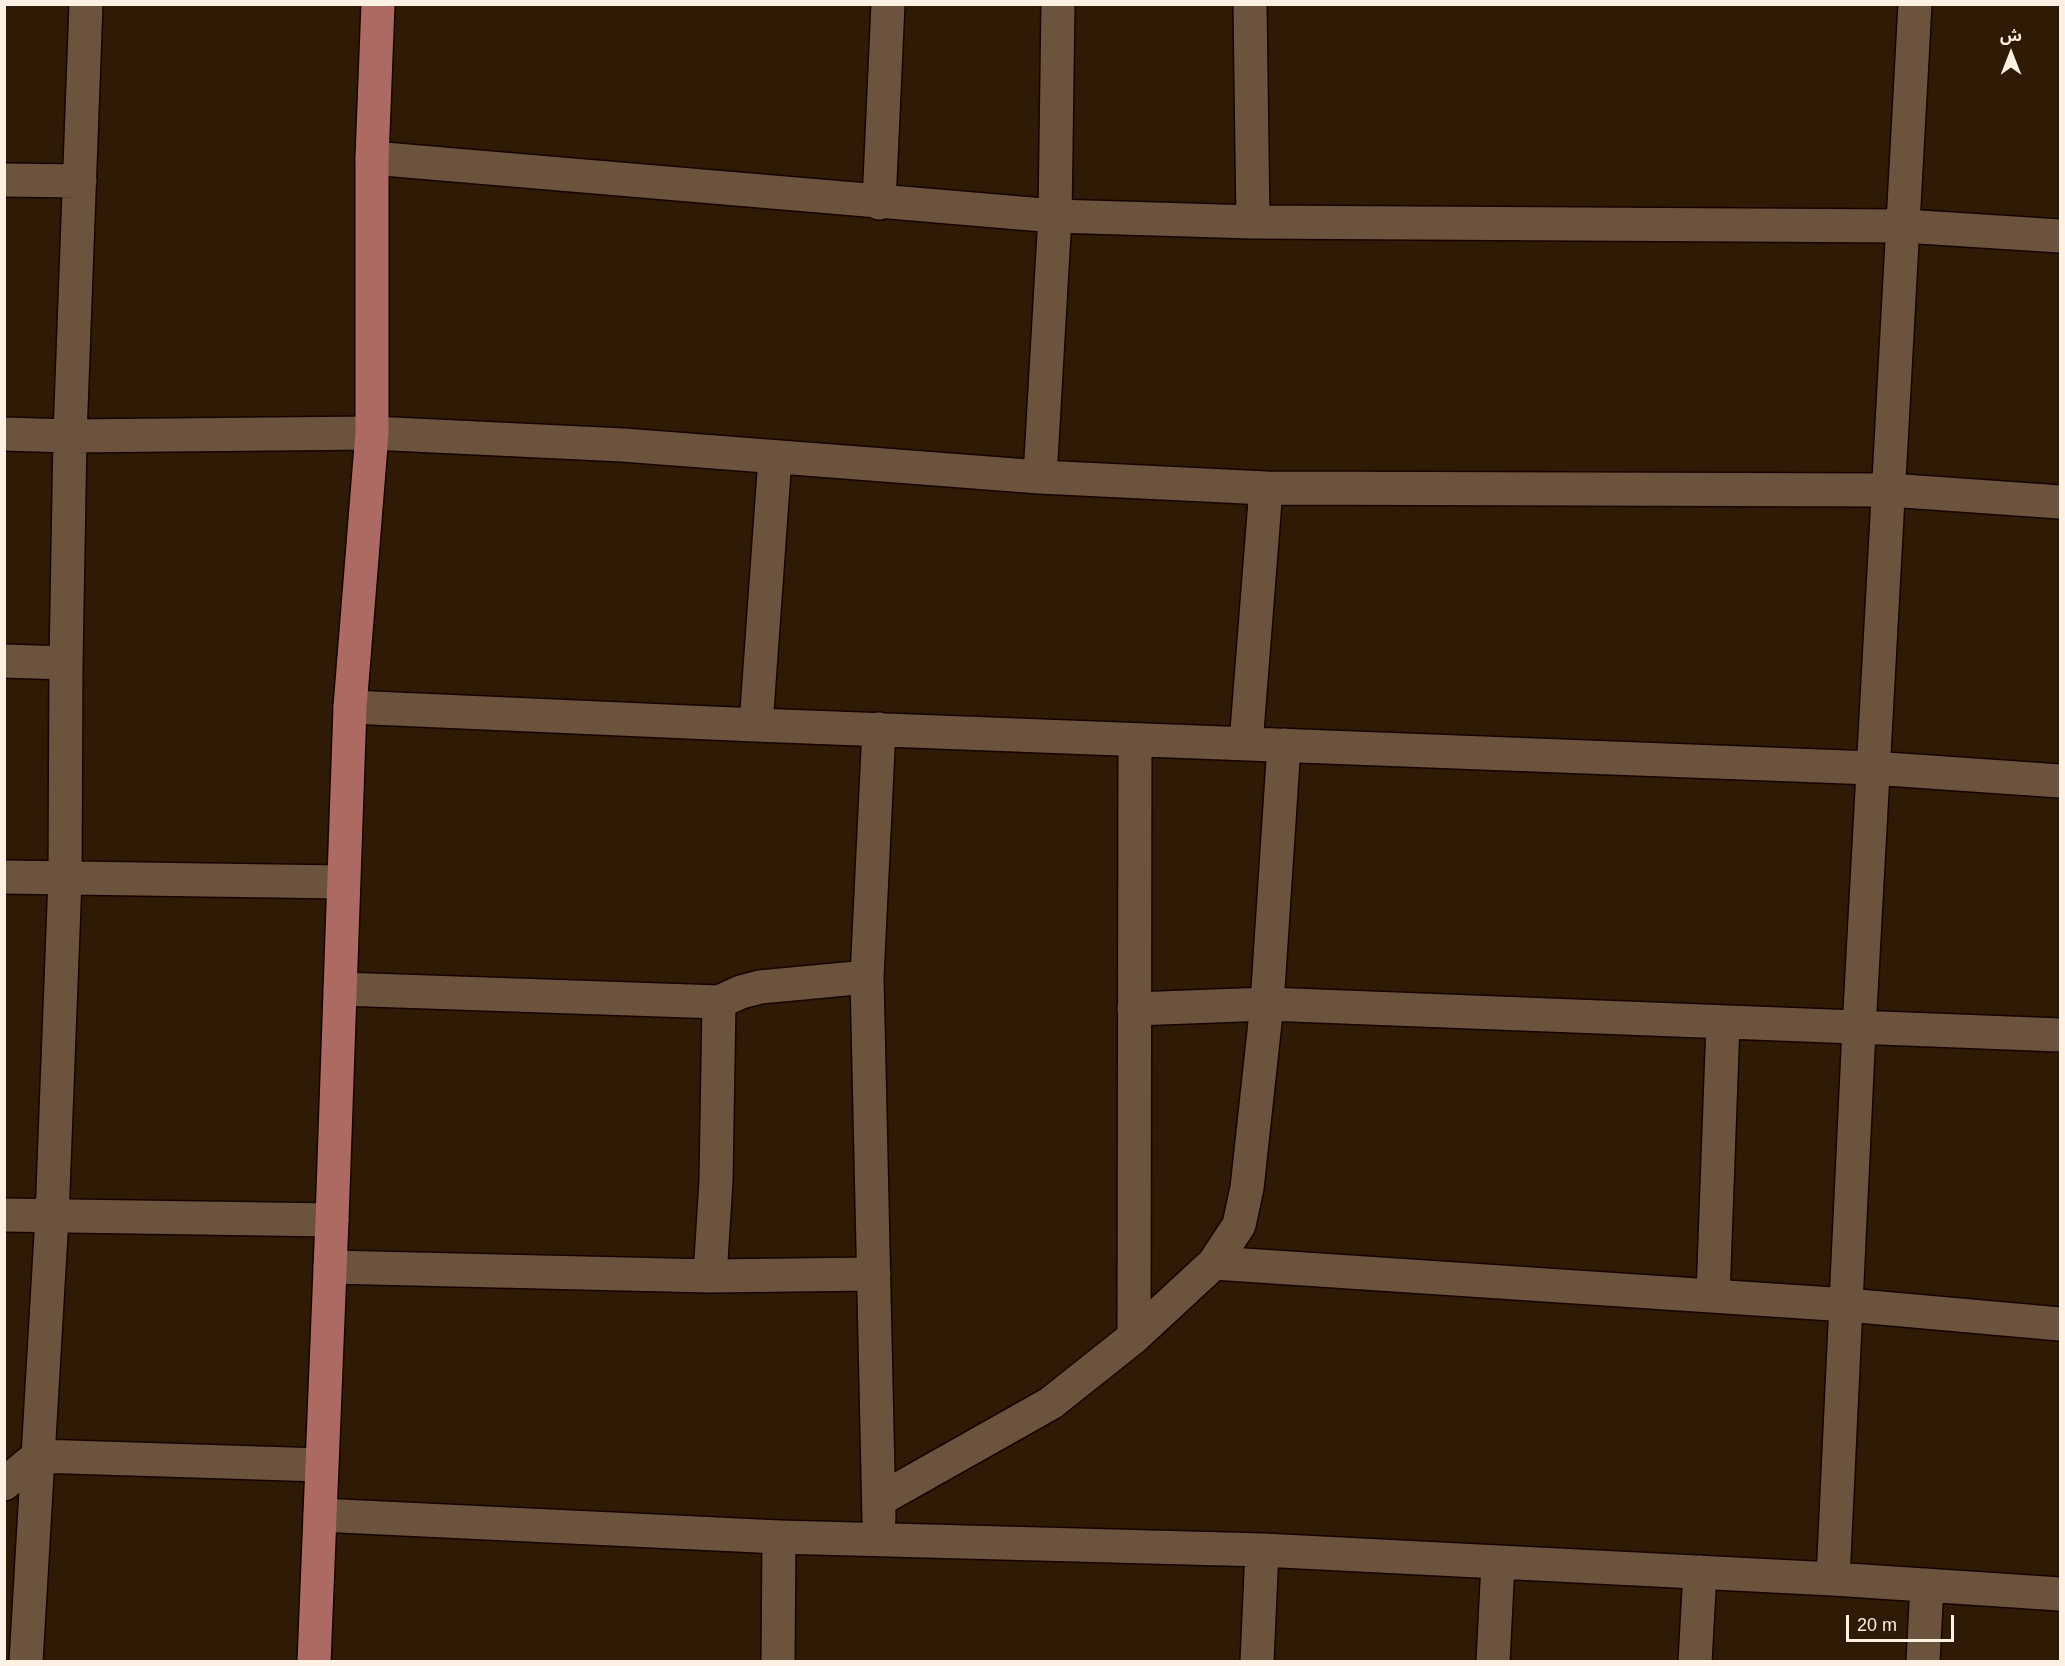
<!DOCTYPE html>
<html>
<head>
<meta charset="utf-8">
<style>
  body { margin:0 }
  #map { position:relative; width:2065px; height:1666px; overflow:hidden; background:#2f1a06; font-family:Helvetica,"Noto Sans Arabic",sans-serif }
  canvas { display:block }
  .frame { position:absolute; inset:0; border:6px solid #fff0e4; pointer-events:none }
  .north { position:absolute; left:1981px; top:24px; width:60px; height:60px; -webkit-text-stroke:4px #2f1a06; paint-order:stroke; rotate:0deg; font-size:16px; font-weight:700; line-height:24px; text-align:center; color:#fff0e4 }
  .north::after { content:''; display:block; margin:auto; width:21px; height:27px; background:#fff0e4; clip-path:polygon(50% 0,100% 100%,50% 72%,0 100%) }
  .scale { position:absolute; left:1846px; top:1615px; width:108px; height:27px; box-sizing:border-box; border:3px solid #fff0e4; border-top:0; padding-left:8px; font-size:18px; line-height:21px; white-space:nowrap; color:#fff0e4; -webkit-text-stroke:4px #2f1a06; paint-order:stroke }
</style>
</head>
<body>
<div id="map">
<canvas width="2065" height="1666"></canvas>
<div class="frame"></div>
<div class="north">ش</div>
<div class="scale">20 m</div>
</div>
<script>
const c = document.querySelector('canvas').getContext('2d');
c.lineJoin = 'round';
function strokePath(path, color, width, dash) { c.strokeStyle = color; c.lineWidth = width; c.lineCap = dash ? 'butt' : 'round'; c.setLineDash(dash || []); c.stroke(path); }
const minor = new Path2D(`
  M1250,4L1253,222
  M372,158L1055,216L1253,222L1904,226L2060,236
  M4,180L80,181
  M879,203L888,4
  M4,434L70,436L372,433L623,445L1040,477L1266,488L1889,490L2060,502
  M1040,477L1055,216L1058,4
  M4,661L66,663
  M350,707L756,725L1872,768L2060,781
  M756,725L775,458
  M879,729L867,977L879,1519
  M1246,744L1266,488
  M4,877L343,882
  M340,989L719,1002L741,992L760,987L867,977
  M1134,1009L1267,1004L2060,1035
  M4,1215L332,1220
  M1214,1263L1847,1305L2060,1324
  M330,1267L710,1276L874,1274
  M710,1276L716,1181L719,1002
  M1713,1296L1723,1023
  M1134,1337L1135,740
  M4,1484L38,1456L321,1465
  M879,1500L1051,1403L1134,1337L1214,1263L1239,1225L1247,1188L1267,1004L1284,745
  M320,1515L779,1537L1262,1550L1833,1579L2060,1594
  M1833,1579L1859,1029L1915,4
  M26,1662L52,1217L65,879L66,663L70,436L86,4
  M778,1662L779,1537
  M1257,1662L1262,1550
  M1493,1662L1498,1563
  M1695,1662L1700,1572
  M1923,1662L1927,1585`);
const major = new Path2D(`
  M314,1662L332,1220L350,707L372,433V158L378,4`);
strokePath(minor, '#160400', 36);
strokePath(major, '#160400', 36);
strokePath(minor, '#6c533e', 33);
strokePath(major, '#ac6a63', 33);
</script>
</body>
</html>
